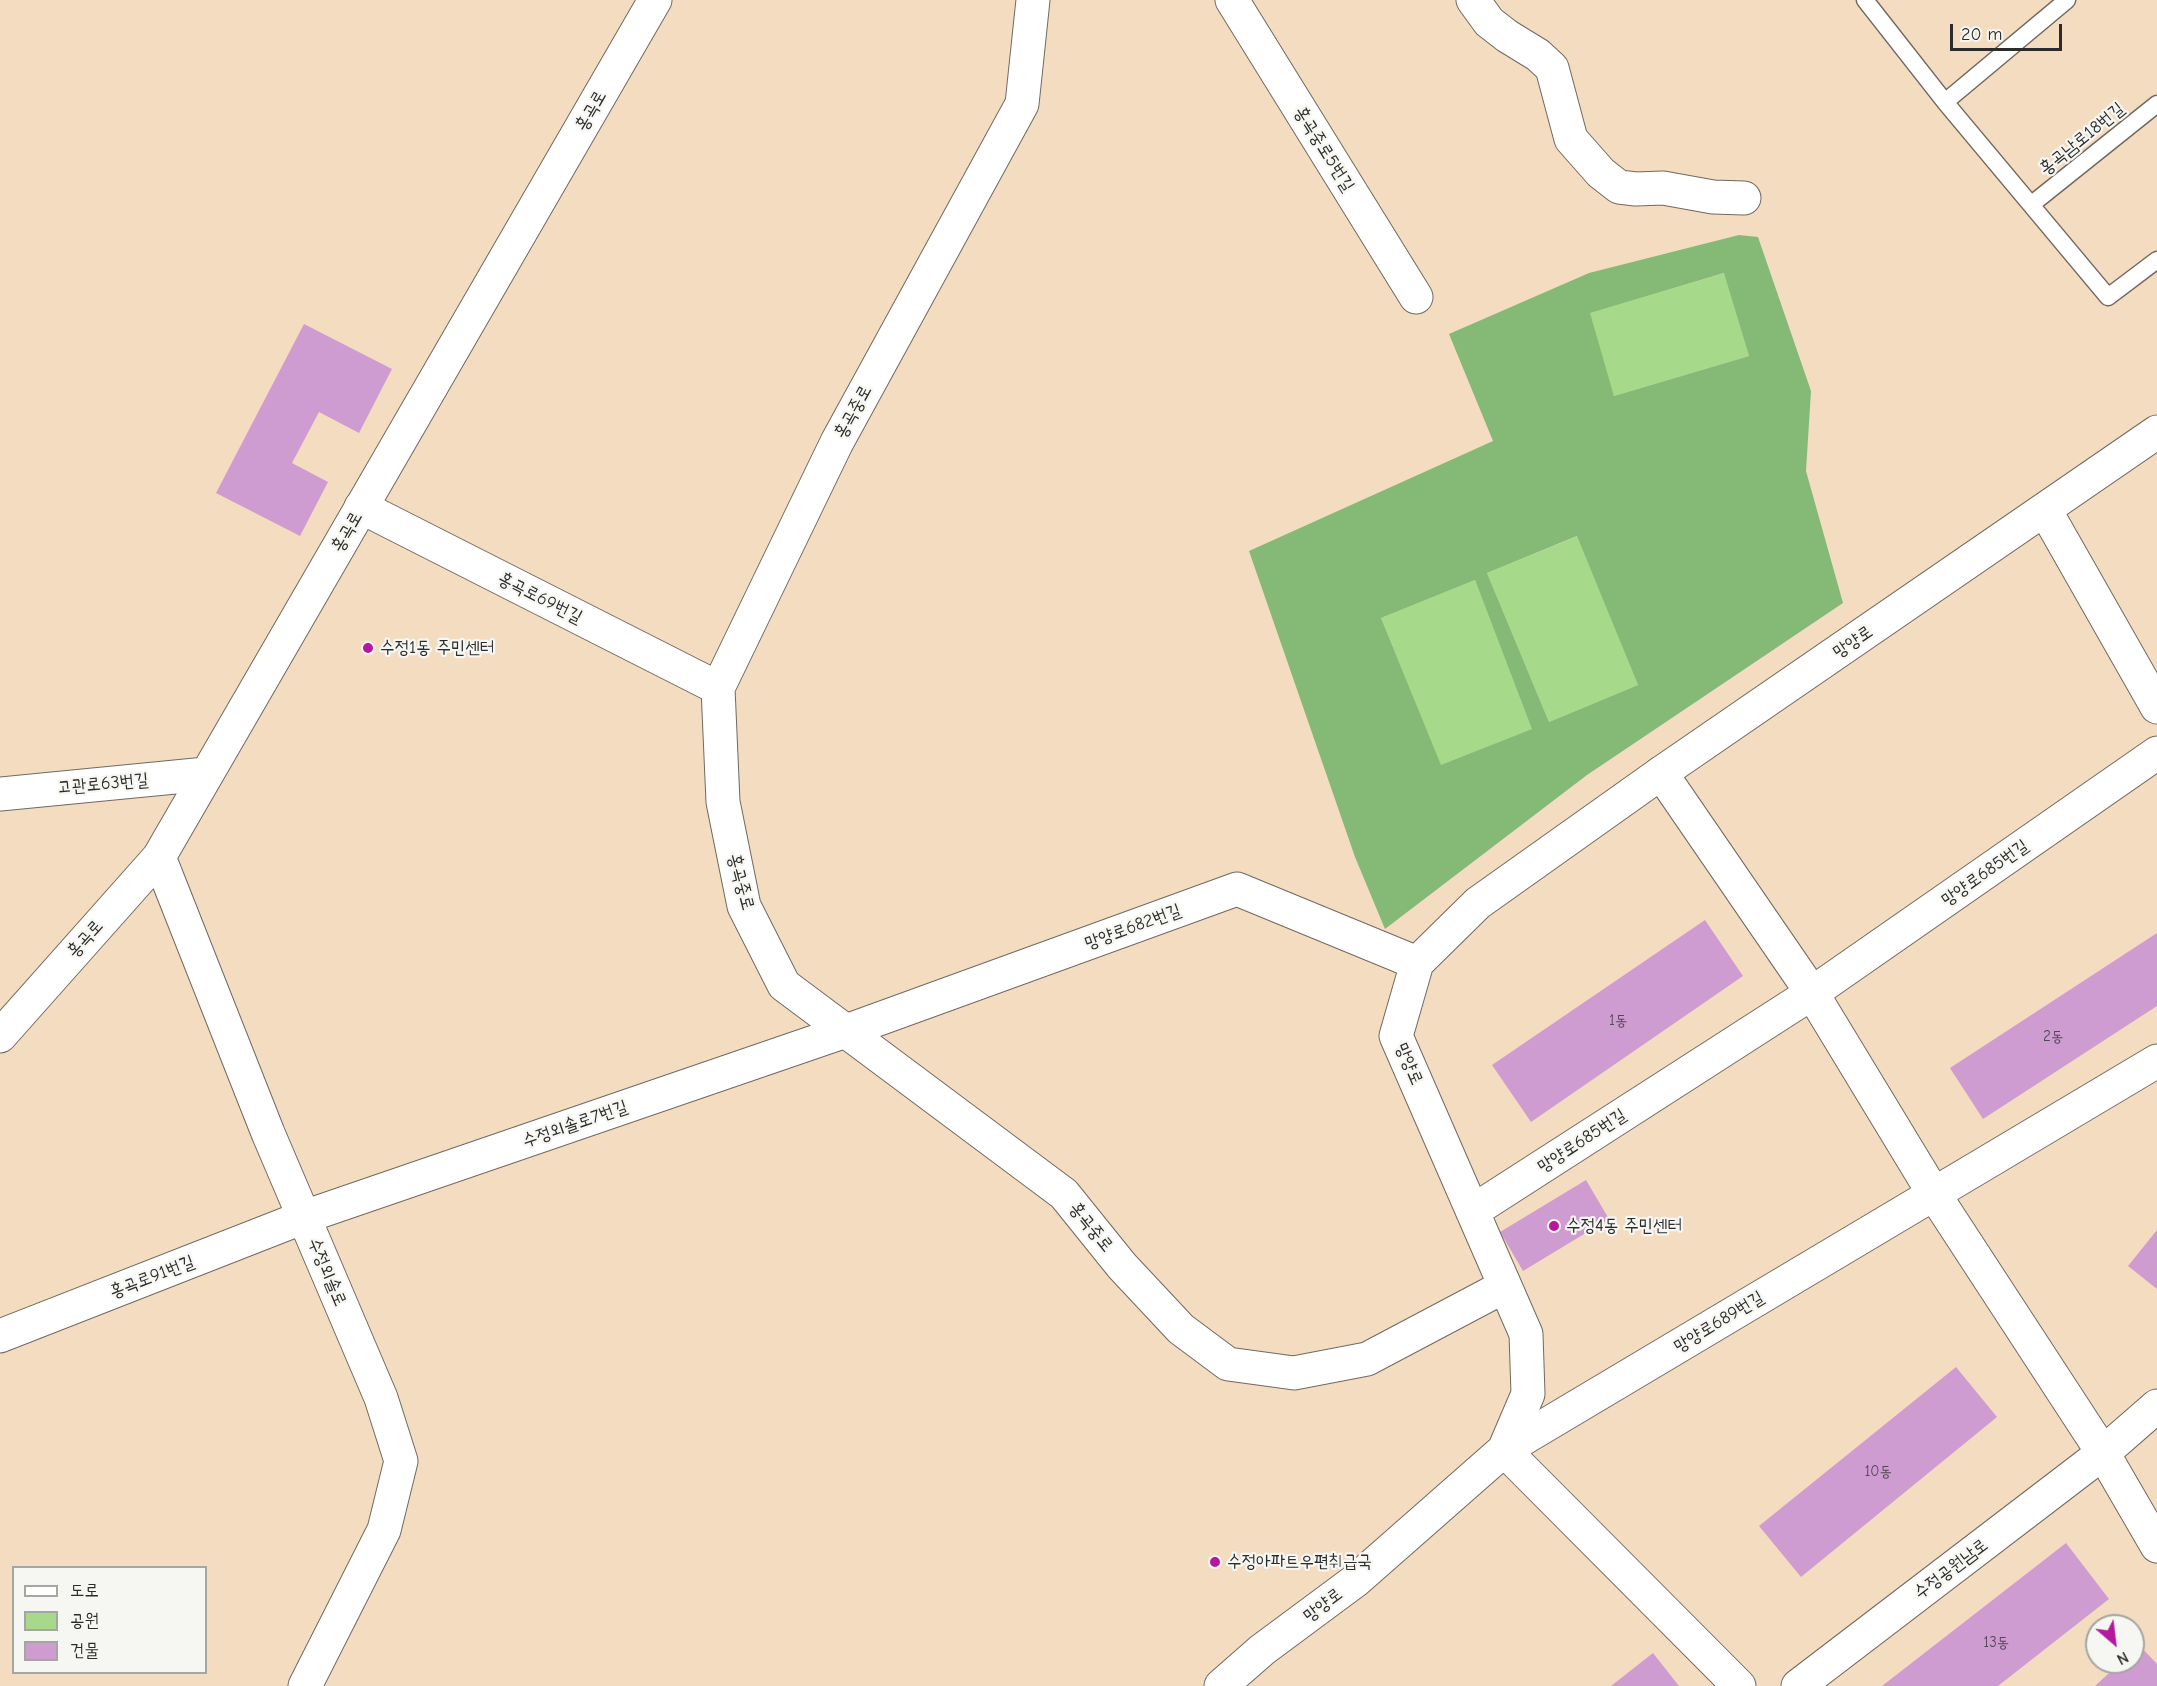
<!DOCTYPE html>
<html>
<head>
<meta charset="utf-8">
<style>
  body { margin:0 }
  #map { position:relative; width:2157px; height:1686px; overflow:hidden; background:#f4dcc1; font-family:"Comic Neue","Poor Story",sans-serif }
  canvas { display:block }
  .legend { position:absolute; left:12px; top:1566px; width:195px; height:108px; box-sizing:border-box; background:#f6f6f2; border:2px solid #a5a5a2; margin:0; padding:8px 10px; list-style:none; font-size:18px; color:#2b2b2b }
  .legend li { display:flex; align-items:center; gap:12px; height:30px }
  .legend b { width:30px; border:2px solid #a5a5a2 }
  .north { position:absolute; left:2085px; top:1614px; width:60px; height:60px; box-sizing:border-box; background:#f6f6f2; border:2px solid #a5a5a2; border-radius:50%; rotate:152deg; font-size:16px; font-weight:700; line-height:24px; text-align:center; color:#2b2b2b }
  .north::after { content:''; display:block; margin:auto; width:21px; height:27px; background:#b5179e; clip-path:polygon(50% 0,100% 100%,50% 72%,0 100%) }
  .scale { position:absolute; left:1950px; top:24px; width:112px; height:27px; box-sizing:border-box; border:3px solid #2b2b2b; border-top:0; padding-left:8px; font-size:18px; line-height:21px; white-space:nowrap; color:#2b2b2b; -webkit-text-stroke:4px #f6f6f2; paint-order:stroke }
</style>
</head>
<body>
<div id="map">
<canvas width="2157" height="1686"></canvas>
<ul class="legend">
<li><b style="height:8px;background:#fff"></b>도로</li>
<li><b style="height:16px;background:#a6da8a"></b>공원</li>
<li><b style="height:16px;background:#cf9cd2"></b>건물</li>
</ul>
<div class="north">N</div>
<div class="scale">20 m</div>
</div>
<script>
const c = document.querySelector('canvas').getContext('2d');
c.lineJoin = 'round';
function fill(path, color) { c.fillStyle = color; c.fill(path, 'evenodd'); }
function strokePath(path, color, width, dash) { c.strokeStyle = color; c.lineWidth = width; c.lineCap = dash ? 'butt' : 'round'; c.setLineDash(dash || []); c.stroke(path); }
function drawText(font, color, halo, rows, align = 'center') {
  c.font = font + ' "Comic Neue","Poor Story",sans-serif'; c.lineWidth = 4.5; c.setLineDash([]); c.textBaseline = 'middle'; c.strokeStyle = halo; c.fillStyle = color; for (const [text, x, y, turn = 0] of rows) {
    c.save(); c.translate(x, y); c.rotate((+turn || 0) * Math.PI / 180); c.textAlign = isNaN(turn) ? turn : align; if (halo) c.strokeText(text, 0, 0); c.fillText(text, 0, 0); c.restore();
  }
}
fill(new Path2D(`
  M1725,273L1749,356L1614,396L1589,313Z
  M1578,536L1638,685L1549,722L1487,573Z
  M1475,580L1533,729L1441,766L1381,618Z`), '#a6da8a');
fill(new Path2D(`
  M1739,235L1758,237L1811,391L1806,471L1843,603L1587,775L1385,929L1355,857L1249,551L1493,441L1449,334L1589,273ZM1724,273L1749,356L1614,396L1590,313ZM1577,536L1638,685L1549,722L1487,573ZM1475,580L1532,729L1441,765L1381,618Z`), '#84ba76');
fill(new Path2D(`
  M304,324L392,369L359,433L319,412L292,463L328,482L300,536L216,493Z
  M1705,920L1743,976L1531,1122L1492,1065Z
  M2157,933V1006L1983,1119L1950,1068Z
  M1586,1180L1609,1219L1523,1271L1500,1232Z
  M2157,1230V1289L2128,1266Z
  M1956,1367L1997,1417L1801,1577L1759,1526Z
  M2066,1543L2109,1599L1998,1686H1882Z
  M2139,1645L2157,1664V1686H2095L2121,1662H2133V1651Z
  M1653,1653L1679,1686H1611Z`), '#cf9cd2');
const lane = new Path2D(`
  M1865,0L1945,102L2108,297L2157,260
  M1945,102L2067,0
  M2032,204L2157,104`);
const street = new Path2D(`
  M1232,0L1416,297
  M1473,0L1489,22L1507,36L1538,55L1552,68L1571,139L1601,173L1619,187L1636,189L1663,188L1713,197L1744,198
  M361,507L718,688
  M2045,510L2157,707
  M1661,773L1812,993L1934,1194L2103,1453L2157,1546
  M0,794L206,774
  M1473,1211L1812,993L2157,753
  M0,1336L304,1217L846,1031L1237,889L1417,963
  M1739,1686L1504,1450L2157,1061`);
const secondary = new Path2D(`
  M1033,0L1022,104L837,442L718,688L723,802L744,906L784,985L1064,1194L1122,1266L1181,1329L1228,1364L1294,1373L1367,1359L1505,1286
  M159,857L268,1133L381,1398L401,1461L384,1530L305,1686
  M0,1036L159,857L655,0
  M1221,1686L1262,1650L1355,1581L1504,1450L1528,1394L1526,1334L1396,1036L1417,963L1478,903L1661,773L2157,432
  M1798,1686L2103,1453L2157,1406`);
strokePath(lane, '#716960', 19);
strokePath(street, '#716960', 35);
strokePath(secondary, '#716960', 35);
strokePath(lane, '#fff', 16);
strokePath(street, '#fff', 33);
strokePath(secondary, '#fff', 33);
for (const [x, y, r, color] of [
  [368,648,6,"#b5179e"],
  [1554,1226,6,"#b5179e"],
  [1215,1562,6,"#b5179e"]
]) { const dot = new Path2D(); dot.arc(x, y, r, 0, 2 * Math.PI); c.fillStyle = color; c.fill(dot); strokePath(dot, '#f6f6f2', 2); }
drawText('15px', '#544755', null, [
  ["1동",1618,1021],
  ["2동",2053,1037],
  ["10동",1878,1472],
  ["13동",1996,1643]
]);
drawText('18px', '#2b2b2b', '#f6f6f2', [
  ["홍곡로",591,111,-60],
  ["홍곡남로18번길",2082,139,-39],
  ["홍곡중로5번길",1324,149,58],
  ["홍곡중로",853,412,-61],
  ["홍곡로",347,532,-60],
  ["홍곡로69번길",540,598,27],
  ["망양로",1853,642,-34],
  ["고관로63번길",103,784,-5],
  ["망양로685번길",1985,873,-35],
  ["홍곡중로",741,882,75],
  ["망양로682번길",1133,927,-20],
  ["홍곡로",85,939,-48],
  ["망양로",1409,1064,67],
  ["수정외솔로7번길",575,1124,-19],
  ["망양로685번길",1582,1141,-33],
  ["홍곡중로",1091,1227,51],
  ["수정외솔로",327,1272,67],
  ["홍곡로91번길",152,1277,-21],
  ["망양로689번길",1719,1322,-31],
  ["수정공원남로",1951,1569,-37],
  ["망양로",1323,1605,-37]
]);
drawText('18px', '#2b2b2b', '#f6f6f2', [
  ["수정1동 주민센터",380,648],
  ["수정4동 주민센터",1566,1226],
  ["수정아파트우편취급국",1227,1562]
], 'left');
</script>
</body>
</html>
